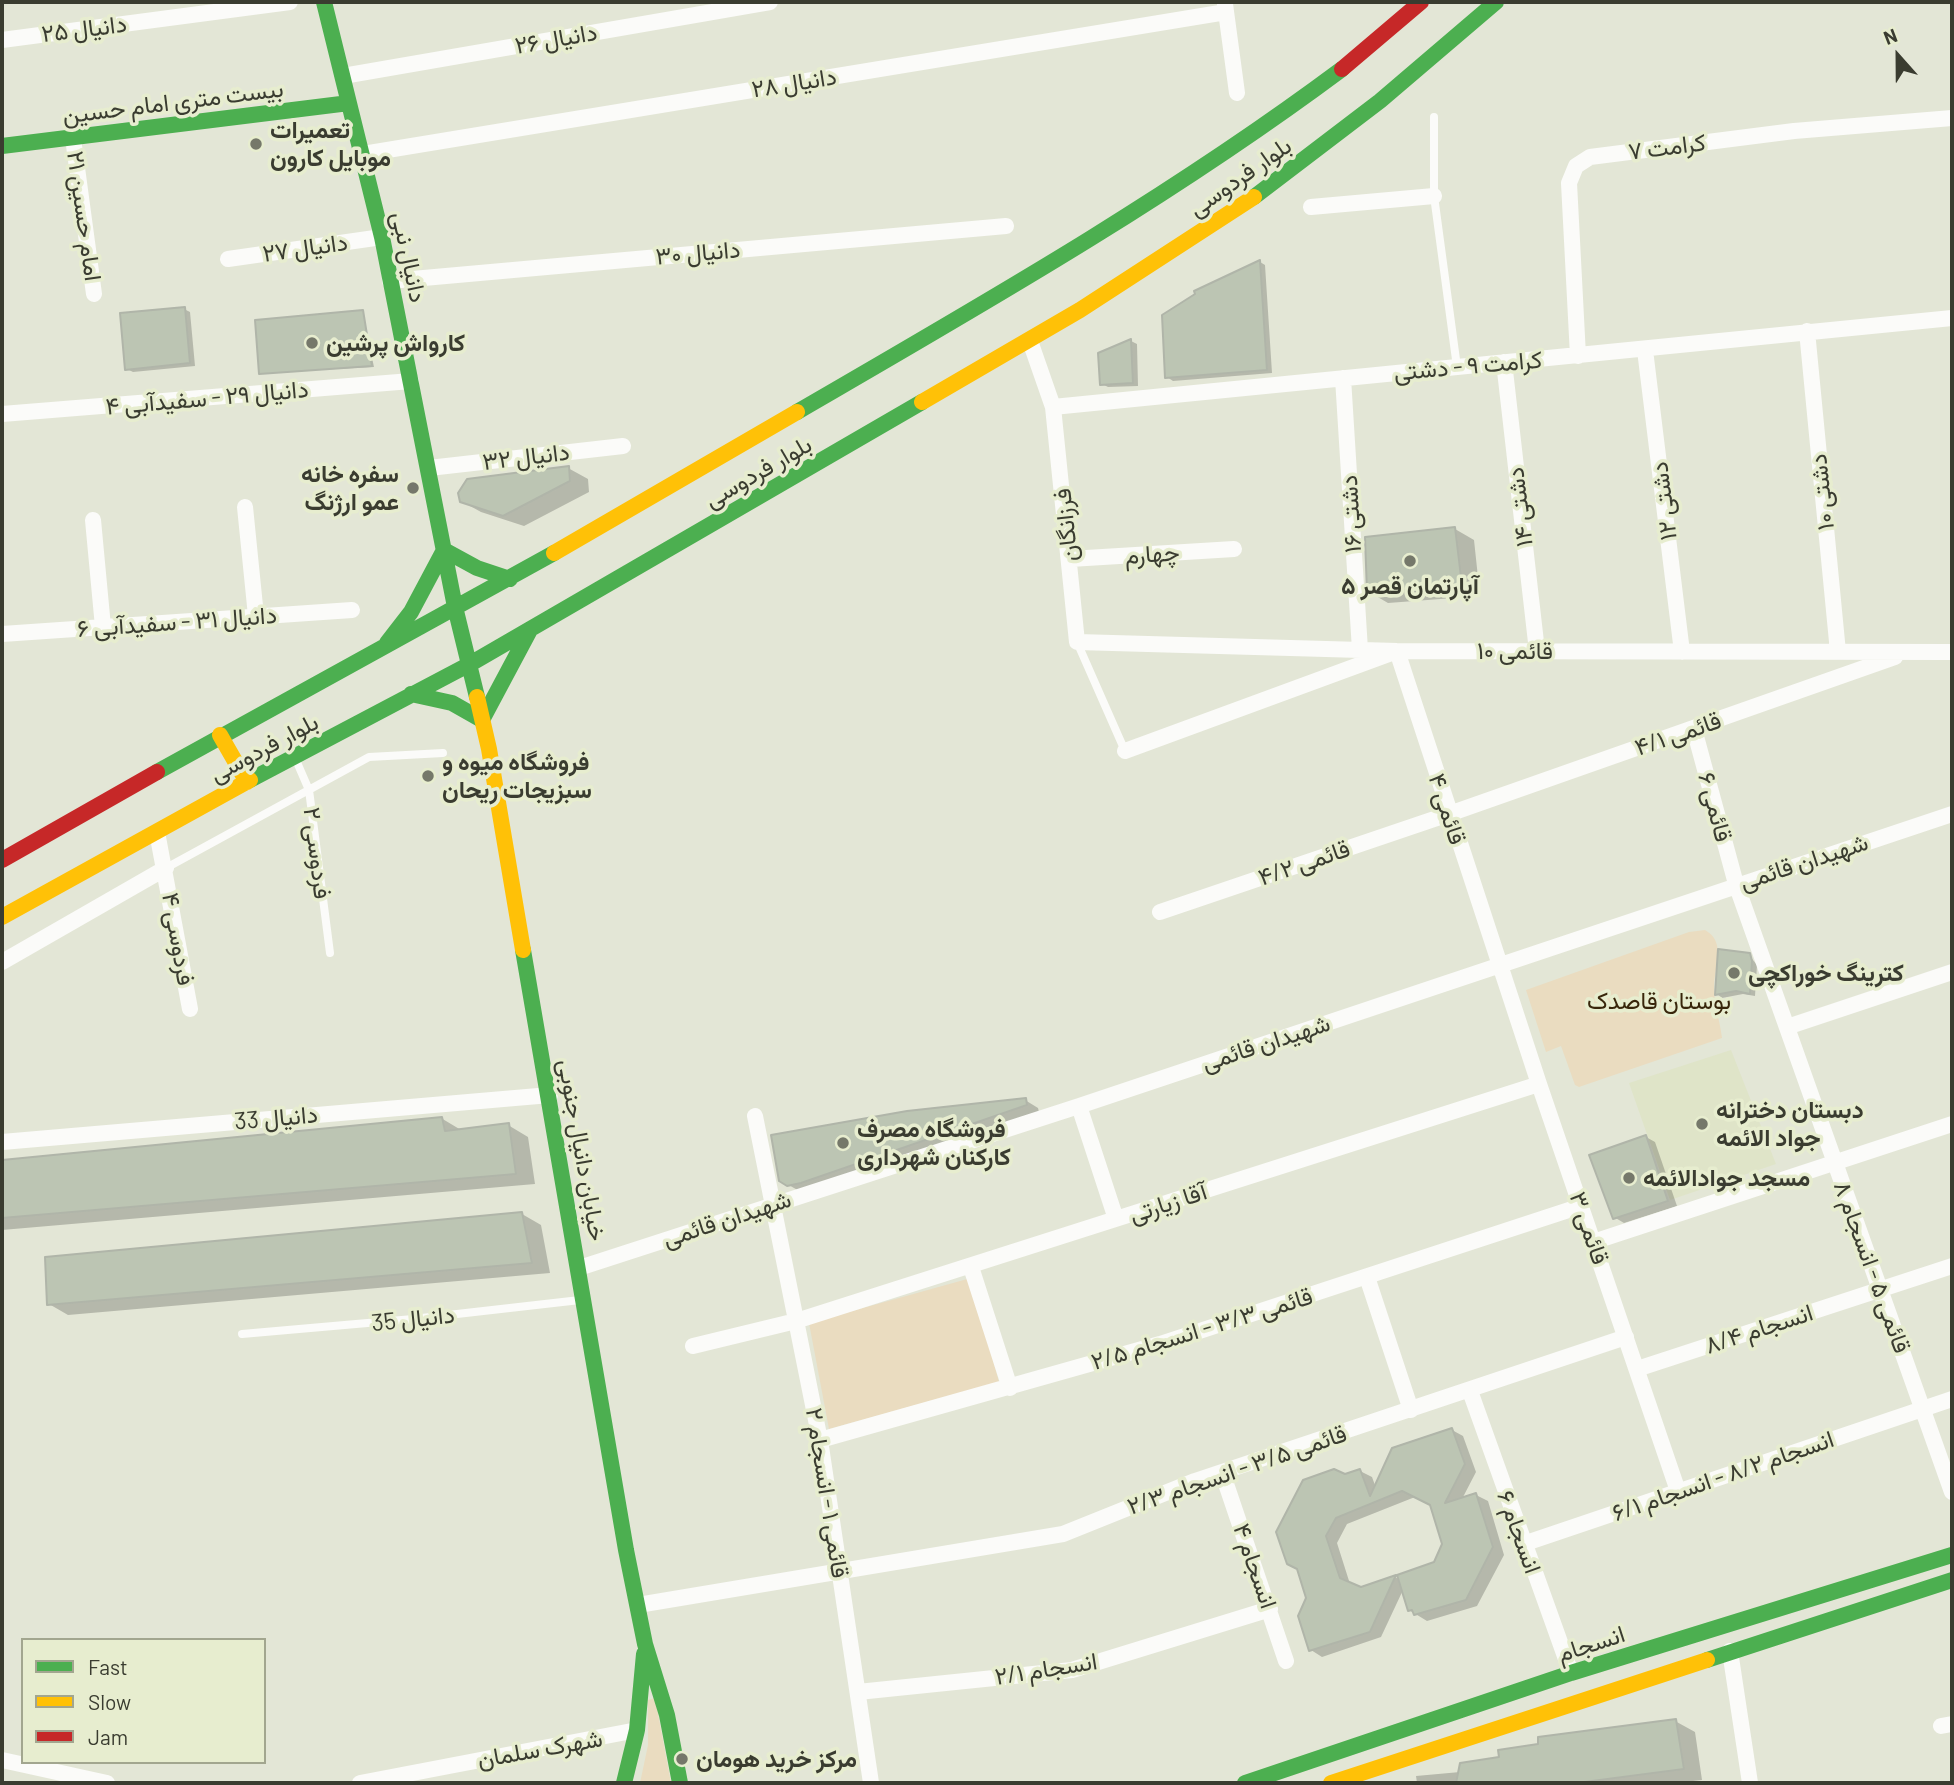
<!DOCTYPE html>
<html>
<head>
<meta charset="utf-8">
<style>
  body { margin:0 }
  #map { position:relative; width:1954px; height:1785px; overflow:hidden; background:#e3e6d6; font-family:Barlow,sans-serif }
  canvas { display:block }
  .frame { position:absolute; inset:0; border:4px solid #3a3c30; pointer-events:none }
  .legend { position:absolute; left:21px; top:1638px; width:245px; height:126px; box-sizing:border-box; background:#e7edcf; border:2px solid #a2a68f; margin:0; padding:9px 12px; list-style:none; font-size:21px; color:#3a3c30 }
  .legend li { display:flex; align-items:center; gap:14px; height:35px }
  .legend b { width:35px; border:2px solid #a2a68f }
  .north { position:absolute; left:1863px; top:21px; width:70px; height:70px; -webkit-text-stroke:5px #e7edcf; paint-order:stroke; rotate:339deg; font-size:19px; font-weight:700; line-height:28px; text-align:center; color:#3a3c30 }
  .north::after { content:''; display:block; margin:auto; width:24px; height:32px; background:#3a3c30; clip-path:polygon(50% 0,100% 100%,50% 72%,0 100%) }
</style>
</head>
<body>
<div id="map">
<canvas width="1954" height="1785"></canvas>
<div class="frame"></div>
<ul class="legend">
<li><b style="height:9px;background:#4caf50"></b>Fast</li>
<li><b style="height:9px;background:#ffc107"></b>Slow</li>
<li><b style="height:9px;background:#c62828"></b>Jam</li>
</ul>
<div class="north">N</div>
</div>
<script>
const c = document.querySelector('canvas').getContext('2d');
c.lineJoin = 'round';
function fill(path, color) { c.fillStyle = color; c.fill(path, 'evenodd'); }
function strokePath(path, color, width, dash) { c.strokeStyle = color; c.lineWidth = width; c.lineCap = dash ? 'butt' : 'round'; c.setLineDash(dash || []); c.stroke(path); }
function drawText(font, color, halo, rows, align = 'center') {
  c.font = font + ' Barlow,Vazirmatn,sans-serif'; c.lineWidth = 7; c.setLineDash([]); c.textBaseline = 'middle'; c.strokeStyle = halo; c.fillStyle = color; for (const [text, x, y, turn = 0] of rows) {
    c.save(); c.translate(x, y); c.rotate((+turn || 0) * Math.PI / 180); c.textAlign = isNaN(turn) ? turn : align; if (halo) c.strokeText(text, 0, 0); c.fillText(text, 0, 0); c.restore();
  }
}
fill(new Path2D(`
  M1731,1050L1776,1164L1670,1200L1629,1083Z`), '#dfe4c8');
fill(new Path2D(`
  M1705,930C1727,942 1714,968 1714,987C1714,1004 1720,1021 1722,1038L1579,1087L1575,1085L1561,1046L1546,1052L1526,990L1689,932Z
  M971,1278L999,1382L829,1429L809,1323Z
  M655,1698L671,1783H640L648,1745V1700Z`), '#eadcc0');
fill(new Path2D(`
  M1260,262L1265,265L1272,373L1173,381L1167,377Z
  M184,309L190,312L195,366L133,372L127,369Z
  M362,312L374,367L261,373Z
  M1131,341L1137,344L1138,386L1108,387L1102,384L1100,355Z
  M568,468L588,479L589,492L524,526L481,512L461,501Z
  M1455,529L1474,540L1480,596L1388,603L1369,592Z
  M1749,955L1757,965L1755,996L1743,994L1722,998L1717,994Z
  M1025,1100L1038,1108L1039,1112L801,1192L780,1180Z
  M441,1118L461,1130L508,1125L528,1137L535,1184L2,1230V1162Z
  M1646,1137L1655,1142L1677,1206L1624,1223L1614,1217Z
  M522,1214L541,1225L550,1273L68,1315L49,1304Z
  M1452,1430L1463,1436L1476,1472L1462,1499L1476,1495L1488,1501L1504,1555L1477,1606L1427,1621L1409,1610L1403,1590L1381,1637L1322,1657L1311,1650L1308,1598L1299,1568L1345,1476L1360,1471L1372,1477L1376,1488ZM1415,1497L1432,1505L1444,1544L1436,1564L1400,1580L1395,1577L1361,1589L1350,1584L1337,1543L1347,1524Z
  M1675,1721L1695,1732L1702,1780L1675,1783H1417L1416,1776L1460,1772L1501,1759Z`), '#0003');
const building = new Path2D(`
  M1260,260L1267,370L1165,378L1162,315L1195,294L1194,291Z
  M185,307L190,363L125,370L120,313Z
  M363,310L372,366L259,374L255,320Z
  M1131,339L1133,383L1100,385L1098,353Z
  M569,466L570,481L503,516L460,502L458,493L467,479Z
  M1455,527L1462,585L1367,593L1365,537Z
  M1718,949L1750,953L1752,961L1750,994L1736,991L1715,995Z
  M1026,1098L1027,1105L801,1183L787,1186L779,1181L771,1135L907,1111Z
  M442,1117L445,1131L509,1123L516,1174L2,1218V1160Z
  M1646,1135L1668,1201L1613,1219L1589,1155Z
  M522,1212L532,1263L47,1305L45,1257Z
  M1452,1428L1465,1464L1445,1503L1476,1493L1493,1547L1466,1600L1414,1615L1412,1610L1408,1611L1397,1575L1434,1562L1442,1544L1430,1505L1402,1491L1336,1518L1326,1536L1340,1578L1361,1587L1396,1575L1370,1632L1309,1651L1298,1616L1306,1598L1297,1569L1287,1564L1276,1532L1303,1480L1334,1469L1345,1474L1360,1469L1370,1496L1392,1448Z
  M1676,1719L1684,1769L1577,1783H1456L1460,1763L1499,1757L1498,1750L1538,1744V1737Z`);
fill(building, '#bcc5b3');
strokePath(building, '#b0b5a9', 2);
strokePath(new Path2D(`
  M1434,117V196L1457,367
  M1077,642L1125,751
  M296,760L309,790L330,953
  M166,868L369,757L443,753
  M242,1334L413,1319L580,1300`), '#fbfbf9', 8);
strokePath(new Path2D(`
  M1225,4L1237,93
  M2,40L290,2
  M343,76L770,2
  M73,138L94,294
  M363,154L1226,12
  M1311,207L1434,196
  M228,259L382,237
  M390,281L1006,226
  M1807,331L1838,652
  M1030,341L1053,407L1952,318
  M1645,350L1682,652
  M1578,356L1569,183L1576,166L1590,157L1794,131L1952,118
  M1504,362L1537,651
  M1343,378L1360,650
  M1053,407L1077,642L1397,651L1952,652
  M2,414L411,381
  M429,468L623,446
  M245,507L256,616
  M93,520L103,627
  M1070,559L1234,549
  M2,634L352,610
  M1694,729L1736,884L1952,1492
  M1125,751L1397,651L1539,1084L1678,1491
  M157,832L190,1009
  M1160,912L1449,814L1895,657
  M2,962L166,868
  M1787,1027L1952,972
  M1079,1106L1116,1219
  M755,1116L820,1440L871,1783
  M2,1142L550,1095
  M1593,1242L1952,1124
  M971,1267L1010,1388
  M579,1268L1079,1106L1952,814
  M1367,1277L1411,1410
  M693,1346L796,1321L1539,1084
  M1637,1369L1952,1266
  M1470,1391L1571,1673
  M820,1440L1160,1344L1581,1206
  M1222,1472L1286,1661
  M1523,1544L1952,1399
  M638,1605L1063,1534L1195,1481L1626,1337
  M1730,1651L1750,1783
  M858,1692L1072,1670L1270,1609
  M1941,1726L1952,1724
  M2,1760L107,1783
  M360,1783L637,1730`), '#fbfbf9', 16);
strokePath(new Path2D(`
  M324,2L382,237L455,607L477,697
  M2,146L349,103
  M1254,197L1380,101L1496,2
  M797,412C983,304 1169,198 1342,69
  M387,643L411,612L444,550L477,568L510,579
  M411,694L452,703L482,720L530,630
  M157,772L554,553
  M250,780L470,664L922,402
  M523,950L626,1550L645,1644L667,1715L680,1783
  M1707,1660L1952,1580
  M624,1783L637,1730L644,1654
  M1245,1783L1571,1673L1952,1555`), '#4caf50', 16);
strokePath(new Path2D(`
  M922,402L1080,310L1254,197
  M554,553L797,412
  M477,697L489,749L523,950
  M220,735L247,782
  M2,917L250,780
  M1331,1783L1707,1660`), '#ffc107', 16);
strokePath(new Path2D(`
  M1342,69L1421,2
  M2,860L157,772`), '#c62828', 16);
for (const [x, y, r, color] of [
  [256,144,7,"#75786a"],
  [312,343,7,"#75786a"],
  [413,488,7,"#75786a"],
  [1410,561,7,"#75786a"],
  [428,776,7,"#75786a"],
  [1734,973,7,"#75786a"],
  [1702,1124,7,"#75786a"],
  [843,1143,7,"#75786a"],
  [1629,1178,7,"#75786a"],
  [682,1759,7,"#75786a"]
]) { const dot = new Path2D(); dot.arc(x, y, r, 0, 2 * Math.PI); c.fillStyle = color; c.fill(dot); strokePath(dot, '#e7edcf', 2.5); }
drawText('24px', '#3a3c30', '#e7edcf', [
  ["دانیال ۲۵",84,29,-7],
  ["دانیال ۲۶",556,39,-10],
  ["دانیال ۲۸",794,83,-9],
  ["بیست متری امام حسین",173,102,-7],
  ["کرامت ۷",1667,147,-7],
  ["بلوار فردوسی",1240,177,-35],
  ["امام حسین ۲۱",84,216,82],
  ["دانیال ۲۷",305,248,-8],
  ["دانیال ۳۰",698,253,-5],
  ["دانیال نبی",409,257,78],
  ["کرامت ۹ - دشتی",1468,366,-5],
  ["دانیال ۲۹ - سفیدآبی ۴",207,398,-5],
  ["دانیال ۳۲",526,457,-7],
  ["بلوار فردوسی",758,472,-30],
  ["دشتی ۱۰",1822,492,-96],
  ["دشتی ۱۲",1664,501,-97],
  ["دشتی ۱۴",1520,507,-97],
  ["دشتی ۱۶",1351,514,-93],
  ["فرزانگان",1066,525,-96],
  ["چهارم",1152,554,-4],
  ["دانیال ۳۱ - سفیدآبی ۶",177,622,-4],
  ["قائمی ۱۰",1515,651],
  ["قائمی ۴/۱",1678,734,-19],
  ["بلوار فردوسی",264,748,-28],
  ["قائمی ۶",1715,807,75],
  ["قائمی ۴",1447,809,72],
  ["فردوسی ۲",317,853,83],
  ["شهیدان قائمی",1804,862,-18],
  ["قائمی ۴/۲",1304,863,-19],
  ["فردوسی ۴",178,939,80],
  ["شهیدان قائمی",1266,1043,-18],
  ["دانیال 33",276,1118,-5],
  ["خیابان دانیال جنوبی",582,1150,80],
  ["آقا زیارتی",1168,1203,-18],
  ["شهیدان قائمی",727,1219,-18],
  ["قائمی ۳",1589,1228,71],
  ["قائمی ۵ - انسجام ۸",1872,1267,70],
  ["دانیال 35",413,1319,-6],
  ["قائمی ۳/۳ - انسجام ۲/۵",1202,1329,-17],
  ["انسجام ۸/۴",1759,1329,-18],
  ["قائمی ۳/۵ - انسجام ۲/۳",1237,1470,-19],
  ["انسجام ۸/۲ - انسجام ۶/۱",1723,1476,-19],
  ["قائمی ۱ - انسجام ۲",827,1493,81],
  ["انسجام ۶",1519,1532,70],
  ["انسجام ۴",1255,1566,71],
  ["انسجام",1591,1644,-18],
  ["انسجام ۲/۱",1046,1669,-9],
  ["شهرک سلمان",540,1749,-10]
]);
drawText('bold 24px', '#3a3c30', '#e7edcf', [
  ["تعمیرات",270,130],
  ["موبایل کارون",270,158],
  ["کارواش پرشین",326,343],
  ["سفره خانه",399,474,"right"],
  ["عمو ارژنگ",399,502,"right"],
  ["آپارتمان قصر ۵",1410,586,"center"],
  ["فروشگاه میوه و",442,762],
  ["سبزیجات ریحان",442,790],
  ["کترینگ خوراکچی",1748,973],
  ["دبستان دخترانه",1716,1110],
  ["جواد الائمه",1716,1138],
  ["فروشگاه مصرف",857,1129],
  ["کارکنان شهرداری",857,1157],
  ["مسجد جوادالائمه",1643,1178],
  ["مرکز خرید هومان",696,1759]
], 'left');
drawText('24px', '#38260b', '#e7edcf', [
  ["بوستان قاصدک",1659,1001]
]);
</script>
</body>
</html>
